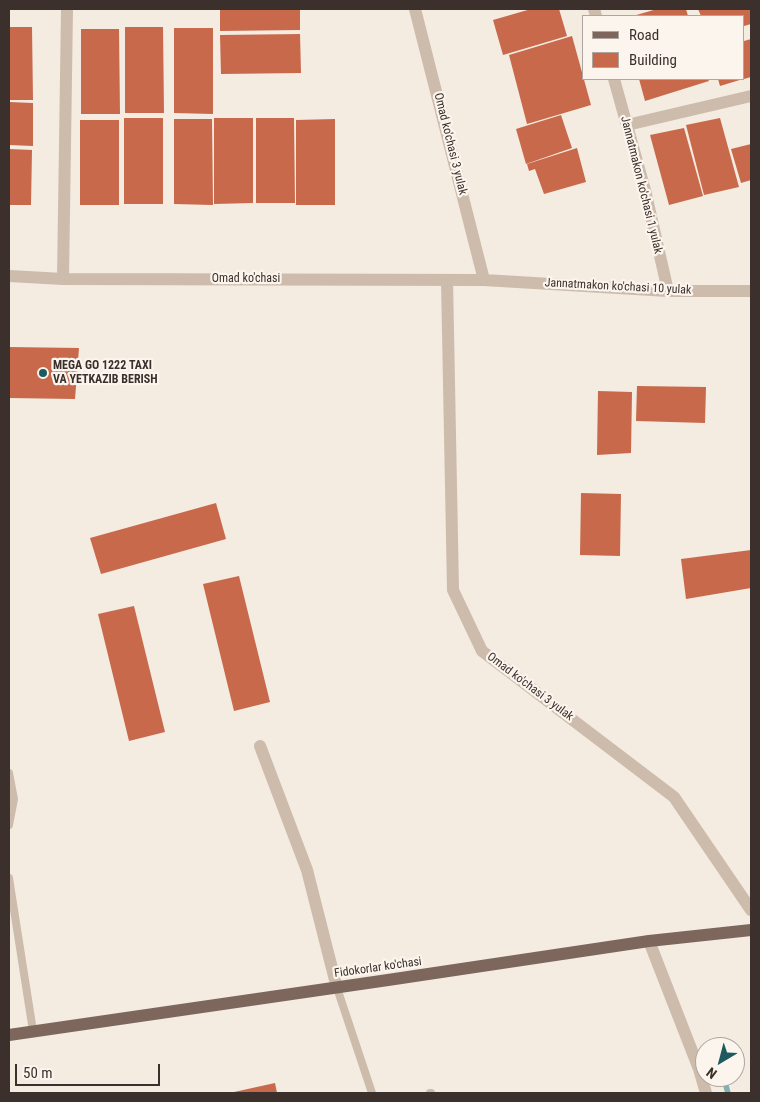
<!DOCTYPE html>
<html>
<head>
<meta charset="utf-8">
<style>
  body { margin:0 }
  #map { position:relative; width:760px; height:1102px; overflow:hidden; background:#f4ebe1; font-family:"Roboto Condensed",sans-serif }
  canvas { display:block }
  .frame { position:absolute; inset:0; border:10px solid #3b302b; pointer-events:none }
  .legend { position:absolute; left:582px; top:15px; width:162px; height:65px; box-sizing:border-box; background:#fbf5ee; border:1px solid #aea6a0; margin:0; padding:6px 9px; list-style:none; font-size:15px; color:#3b302b }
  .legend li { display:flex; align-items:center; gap:10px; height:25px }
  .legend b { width:25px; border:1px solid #aea6a0 }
  .north { position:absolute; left:695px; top:1037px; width:50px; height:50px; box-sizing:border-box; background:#fbf5ee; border:1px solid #aea6a0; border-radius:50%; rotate:217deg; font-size:14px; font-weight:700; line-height:20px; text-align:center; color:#3b302b }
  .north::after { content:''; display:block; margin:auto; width:18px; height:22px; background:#1f5a5e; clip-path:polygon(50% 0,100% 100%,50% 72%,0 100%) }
  .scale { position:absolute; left:15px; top:1064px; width:145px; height:22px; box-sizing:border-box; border:2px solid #3b302b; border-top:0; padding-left:6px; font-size:15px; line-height:18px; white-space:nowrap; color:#3b302b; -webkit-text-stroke:4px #fbf5ee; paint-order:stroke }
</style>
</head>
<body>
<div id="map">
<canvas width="760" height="1102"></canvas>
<div class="frame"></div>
<ul class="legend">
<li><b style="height:6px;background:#7d675c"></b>Road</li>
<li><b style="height:14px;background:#c8694b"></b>Building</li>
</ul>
<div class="north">N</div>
<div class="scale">50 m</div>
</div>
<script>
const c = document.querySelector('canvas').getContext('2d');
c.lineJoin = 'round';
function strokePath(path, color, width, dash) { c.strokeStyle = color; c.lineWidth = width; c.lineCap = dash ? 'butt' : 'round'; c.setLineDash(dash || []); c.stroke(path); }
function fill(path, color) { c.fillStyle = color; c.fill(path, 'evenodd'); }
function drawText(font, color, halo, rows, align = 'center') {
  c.font = font + ' "Roboto Condensed",sans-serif'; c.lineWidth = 4.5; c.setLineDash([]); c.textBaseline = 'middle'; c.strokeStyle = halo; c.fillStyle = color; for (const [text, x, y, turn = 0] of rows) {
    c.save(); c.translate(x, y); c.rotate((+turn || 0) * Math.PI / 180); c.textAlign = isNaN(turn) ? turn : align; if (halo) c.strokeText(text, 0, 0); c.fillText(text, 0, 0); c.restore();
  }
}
strokePath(new Path2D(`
  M726,1086L728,1093`), '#7fb0b2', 5.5);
fill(new Path2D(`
  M220,9H300V30L220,31Z
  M531,9H559L567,36L503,55L493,20Z
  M657,9H686L688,16H633Z
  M698,9H751V24L744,26V16H701Z
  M9,27H32L33,100H9Z
  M125,27H163L164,113H125Z
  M174,28H213V114L174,113Z
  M81,29H119L120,114H81Z
  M300,34L301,73L221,74L220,35Z
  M572,36L591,105L527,124L509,55Z
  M751,39V77L744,79V41Z
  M639,79H708L709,81L645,101Z
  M718,79H743L720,86Z
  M9,102L33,103V146L9,145Z
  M561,115L572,148L526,164L516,129Z
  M124,118H163V204H124Z
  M214,118H253V203L214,204Z
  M256,118H294L295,203H256Z
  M720,118L739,187L704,195L686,125Z
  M174,119H212L213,205L174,204Z
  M335,119V205H296V120Z
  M80,120H119V205H80Z
  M684,128L703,196L669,205L650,135Z
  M751,144V180L741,183L731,149Z
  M577,148L586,182L544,194L535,169L529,171L527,164Z
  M9,149L32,150L31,205H9Z
  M9,347L79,348L75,399L9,398Z
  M637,386L706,387L705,423L636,421Z
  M598,391L632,392L631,453L597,455Z
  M581,493L621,494L620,556L580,555Z
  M216,503L226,539L101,574L90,538Z
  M751,550V588L686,599L681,559Z
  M239,576L270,702L234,711L203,584Z
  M134,606L165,732L129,741L98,614Z
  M275,1083L277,1093H234V1092Z`), '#c8694b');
strokePath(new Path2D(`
  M9,773L14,799L9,825
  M9,878L33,1031
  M337,988L372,1093
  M430,1093H431`), '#cdbbac', 8);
strokePath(new Path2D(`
  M594,9L596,16
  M614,79L645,190L668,291
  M627,125L751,96
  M63,279L67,9
  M447,280L453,590L482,651L674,797L751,910
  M260,746L307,870L337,988
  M649,941L699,1069L706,1093`), '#cdbbac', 12);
strokePath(new Path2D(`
  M415,9L484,280
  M9,276L63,279L484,280L668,291H751`), '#cdbbac', 12);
strokePath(new Path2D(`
  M9,1035L388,980L649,941L751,930`), '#7d675c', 12);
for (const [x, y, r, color] of [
  [43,373,5,"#1f5a5e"]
]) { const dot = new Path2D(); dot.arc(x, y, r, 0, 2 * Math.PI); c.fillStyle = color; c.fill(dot); strokePath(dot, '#fbf5ee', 2); }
drawText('12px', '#3b302b', '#fbf5ee', [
  ["Omad ko'chasi 3 yulak",450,144,76],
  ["Jannatmakon ko'chasi 1 yulak",641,185,76],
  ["Omad ko'chasi",246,279],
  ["Jannatmakon ko'chasi 10 yulak",618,287,3],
  ["Omad ko'chasi 3 yulak",530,687,37],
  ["Fidokorlar ko'chasi",378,968,-8]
]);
drawText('bold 12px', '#3b302b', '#fbf5ee', [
  ["MEGA GO 1222 TAXI",53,366],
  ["VA YETKAZIB BERISH",53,380]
], 'left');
</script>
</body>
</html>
